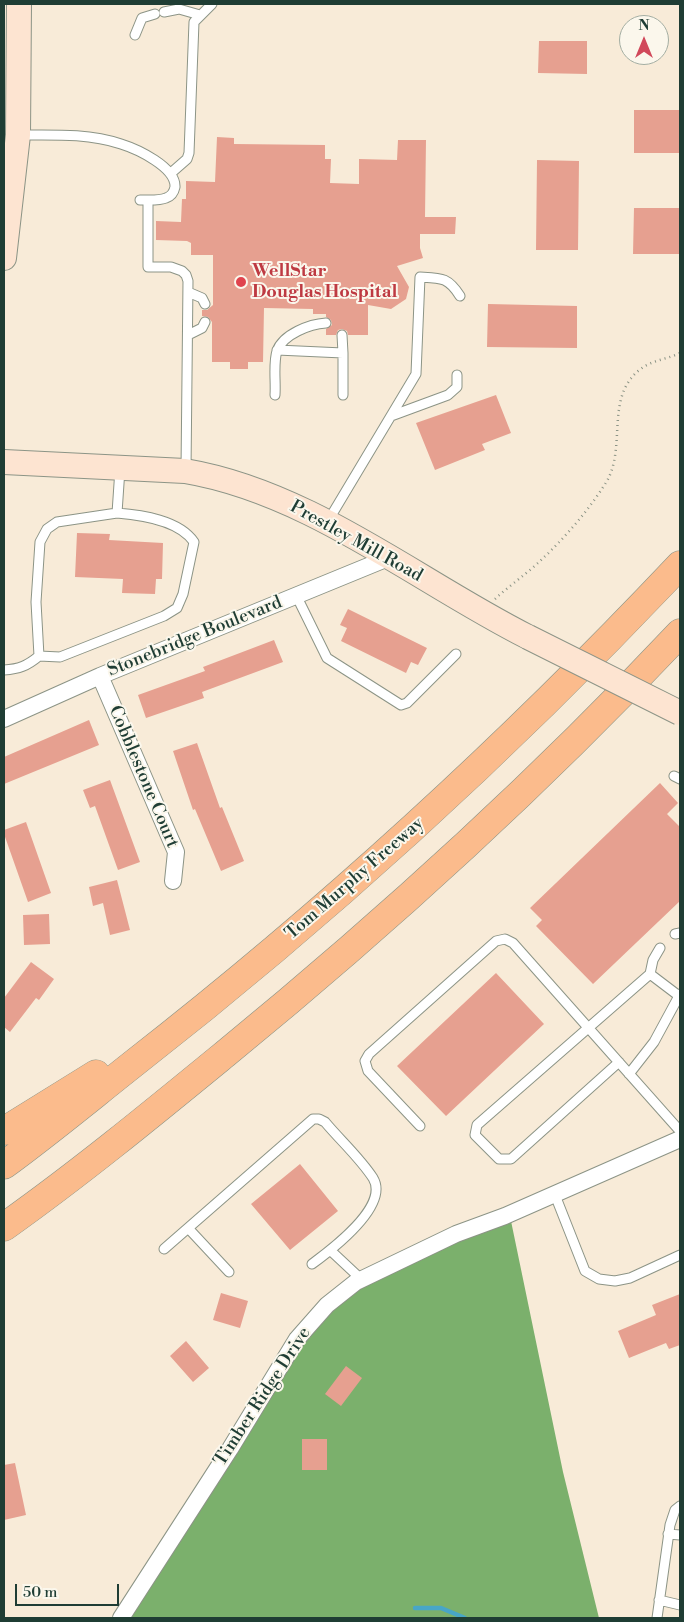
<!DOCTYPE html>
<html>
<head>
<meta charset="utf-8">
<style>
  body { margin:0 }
  #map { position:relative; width:684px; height:1622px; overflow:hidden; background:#f8ebd8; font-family:"Libre Bodoni",serif }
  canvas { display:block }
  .frame { position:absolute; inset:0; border:5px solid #1f3d34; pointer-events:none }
  .north { position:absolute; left:619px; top:15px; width:50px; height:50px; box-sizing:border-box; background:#fbf7ec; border:1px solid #a3ada2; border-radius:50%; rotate:0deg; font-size:14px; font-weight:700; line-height:20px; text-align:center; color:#1f3d34 }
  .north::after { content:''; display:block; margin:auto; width:18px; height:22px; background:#d1495b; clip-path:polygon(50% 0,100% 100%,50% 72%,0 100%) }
  .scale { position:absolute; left:15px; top:1584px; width:104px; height:22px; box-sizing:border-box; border:2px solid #1f3d34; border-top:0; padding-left:6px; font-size:15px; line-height:18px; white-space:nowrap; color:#1f3d34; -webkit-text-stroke:4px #fbf7ec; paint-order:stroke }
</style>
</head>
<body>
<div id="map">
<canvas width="684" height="1622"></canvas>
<div class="frame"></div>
<div class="north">N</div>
<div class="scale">50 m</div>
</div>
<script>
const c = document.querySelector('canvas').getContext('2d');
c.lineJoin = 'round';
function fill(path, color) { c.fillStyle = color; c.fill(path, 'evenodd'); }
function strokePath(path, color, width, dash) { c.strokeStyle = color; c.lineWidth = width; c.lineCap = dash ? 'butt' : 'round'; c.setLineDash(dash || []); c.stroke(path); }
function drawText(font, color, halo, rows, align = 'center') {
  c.font = font + ' "Libre Bodoni",serif'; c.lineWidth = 4; c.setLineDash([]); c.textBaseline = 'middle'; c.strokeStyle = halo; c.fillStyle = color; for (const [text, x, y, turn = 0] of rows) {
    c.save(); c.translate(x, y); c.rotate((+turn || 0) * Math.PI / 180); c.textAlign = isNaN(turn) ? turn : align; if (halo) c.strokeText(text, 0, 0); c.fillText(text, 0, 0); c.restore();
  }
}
fill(new Path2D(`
  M511,1221L563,1472L599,1618H121L297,1339L356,1282Z`), '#7bb06c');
strokePath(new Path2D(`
  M415,1608H441L465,1618`), '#48a6c7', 4.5);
fill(new Path2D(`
  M539,41H587V74L538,73Z
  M634,110H680V153H634Z
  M217,137L234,138V144L325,145V159H331L330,183L359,184V159L397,160L398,140H426L425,217H456L455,234H420V248L423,258L397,266L409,287L406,299L391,309L368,305V335H348L347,331L342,329L338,330L336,335H326V329L332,325L331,320L326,317V314H313V309L264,308L263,362H248V369H230V362H212V322L208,317L202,316V310H207L213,305V255H191V243L187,241L156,240V221L181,222L182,199H186V181L215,182Z
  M537,160L579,161L578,250H536Z
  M634,208H680V254H633Z
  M488,304L577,306V348L487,347Z
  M496,395L511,433L482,444L485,450L435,470L416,423Z
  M77,533L110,534L109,540L163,543L162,579H156L155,594L122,593L123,579L75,577Z
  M348,609L427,648L418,665L411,662L406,673L341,641L347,628L340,625Z
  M274,640L283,662L202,692L204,698L146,718L138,695L205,671L203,667Z
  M89,720L99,745L4,784V757Z
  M197,743L220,808L222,807L244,861L221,871L195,809L193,810L173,751Z
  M110,780L140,862L118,870L95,806L90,808L83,790Z
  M660,783L678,803L667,814L680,827V901L593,984L536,926L542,920L530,908Z
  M26,822L51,893L28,902L4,834V830Z
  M117,880L130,930L110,935L103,903L93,906L89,887Z
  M49,914L50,944L24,945L23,915Z
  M31,962L54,979L39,1000L36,998L10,1032L4,1027V998Z
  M496,973L544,1024L446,1116L397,1066Z
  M300,1164L338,1211L290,1250L251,1204Z
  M221,1293L248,1301L240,1328L213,1320Z
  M680,1294V1345L669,1349L666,1343L629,1358L618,1331L656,1315L652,1305Z
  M186,1341L209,1368L193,1382L170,1356Z
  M346,1366L362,1378L341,1406L325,1394Z
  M302,1439H327V1470H302Z
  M15,1463L26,1515L4,1520V1465Z`), '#e6a090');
const lane = new Path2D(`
  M164,12L179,9L200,15
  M135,35L142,18L155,14
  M18,135C52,135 88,133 121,144C137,149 176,167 175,187C174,192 172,196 166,198C159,201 148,200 140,200
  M171,173L187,159L189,153L194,22L212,4
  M148,200V267H171L182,271L186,275L188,281L186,470
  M188,292L202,298L205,304
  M188,335L202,328L205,322
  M342,335L343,353
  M277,350L343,353V395
  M275,395C276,382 273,363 277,351C283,334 310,324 326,323
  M391,416L448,395L457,387V375
  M117,513C142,515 179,520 194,542L183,594L177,608L164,616L60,657L39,656L36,602L40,542L47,529L57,522Z
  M117,513L120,469
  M328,521L416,374L420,277C441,278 448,277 460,296
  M296,595L327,658L401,705L407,703L456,654
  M4,670C19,669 27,666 39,656
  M674,776L680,779
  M675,934L680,933
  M650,974L653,960L660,948
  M619,1062L511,1159H499L475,1135L477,1125L650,974L679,996
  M629,1074L654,1042L680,994
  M420,1126L368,1071L365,1061L369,1054L496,941L505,939L513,943L680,1131
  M555,1195L585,1271L599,1279L615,1281L630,1278L680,1255
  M188,1228L229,1272
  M164,1249L313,1119H319L325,1122C340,1140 360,1158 373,1178C390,1206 331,1250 312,1264
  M330,1250L361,1279
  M668,1534L680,1535
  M659,1600L680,1605
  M657,1618L670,1525L675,1510L680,1506`);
const street = new Path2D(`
  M100,676L176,852L173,881
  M4,719L100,676L388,558
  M121,1618L230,1449L297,1339L327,1305L356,1282L456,1234L505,1216L680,1139`);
const secondary = new Path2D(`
  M4,258L18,135L19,4
  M4,462L185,471C310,492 417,581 528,637`);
const highway = new Path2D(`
  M4,1131L96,1074
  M4,1165C48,1133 90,1098 133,1064C328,912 510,745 680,565
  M4,1227C80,1173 153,1113 225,1054C385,923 538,784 680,633`);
strokePath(lane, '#8c9486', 11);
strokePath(street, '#8c9486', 18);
strokePath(secondary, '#8c9486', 26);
strokePath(highway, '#8c9486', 29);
strokePath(new Path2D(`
  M495,599C509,586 525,575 539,562C564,539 589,510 607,481C627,445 604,395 642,368C653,360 668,359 680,353`), '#8c9486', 2.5, [1, 4]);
strokePath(lane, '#fff', 9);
strokePath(street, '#fff', 16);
strokePath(secondary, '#fde4d1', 24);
strokePath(highway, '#fbbb8c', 28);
const secondaryBridge = new Path2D(`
  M528,637L680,713`);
strokePath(secondaryBridge, '#8c9486', 26, []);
strokePath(secondaryBridge, '#fde4d1', 24);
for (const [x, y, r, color] of [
  [241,282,6,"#e0444e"]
]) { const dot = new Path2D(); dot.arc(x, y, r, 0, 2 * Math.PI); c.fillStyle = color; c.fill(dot); strokePath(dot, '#fbf7ec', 2); }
drawText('bold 18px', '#be3a42', '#fbf7ec', [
  ["WellStar",252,272],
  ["Douglas Hospital",252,293]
], 'left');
drawText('18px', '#1f3d34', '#fbf7ec', [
  ["Prestley Mill Road",356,542,29],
  ["Stonebridge Boulevard",195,637,-22],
  ["Cobblestone Court",143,777,67],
  ["Tom Murphy Freeway",355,879,-41],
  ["Timber Ridge Drive",263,1397,-57]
]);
</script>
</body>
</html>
